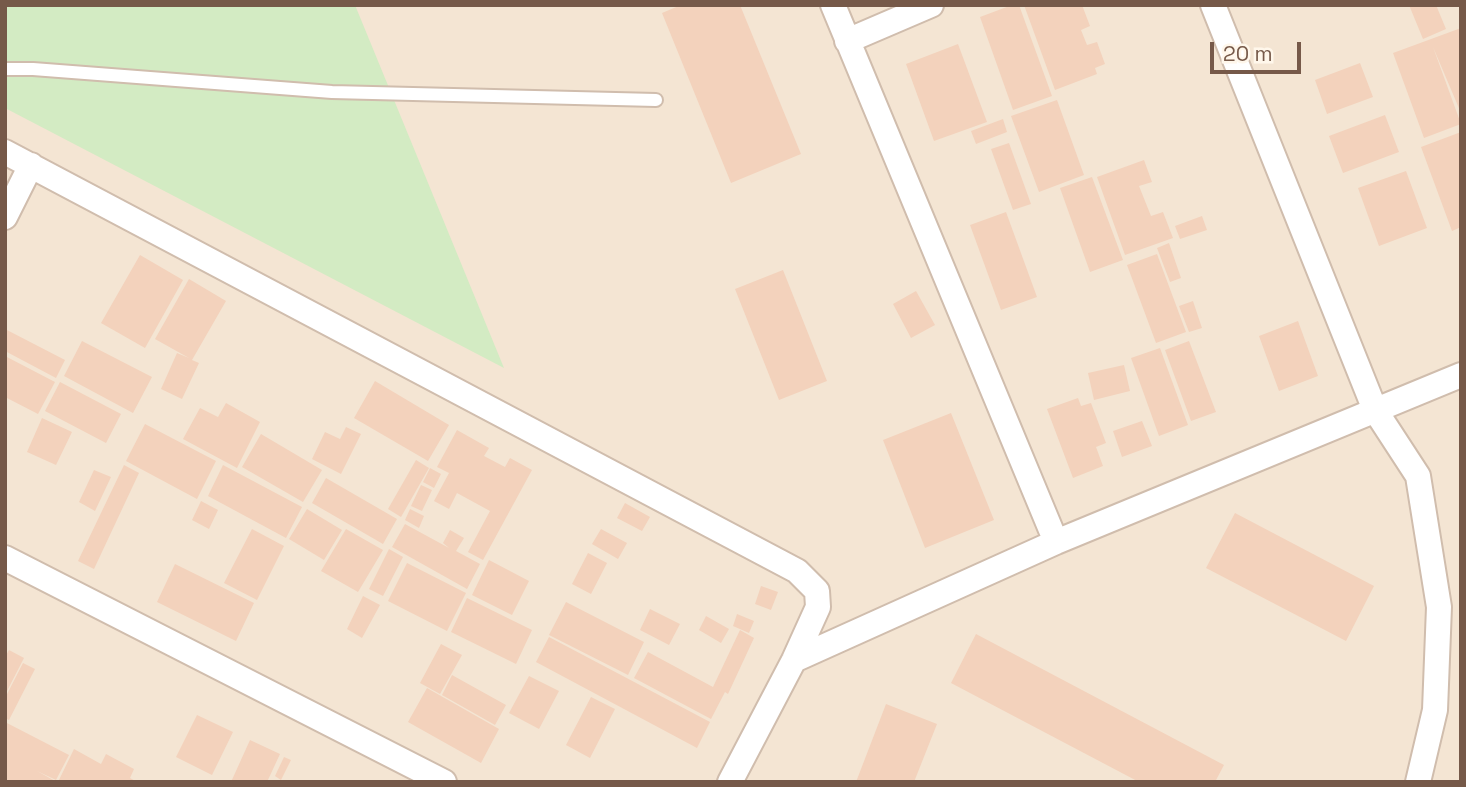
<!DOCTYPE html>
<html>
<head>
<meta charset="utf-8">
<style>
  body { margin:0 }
  #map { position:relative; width:1466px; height:787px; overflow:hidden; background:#fdf3e5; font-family:"Space Grotesk",sans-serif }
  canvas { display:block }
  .frame { position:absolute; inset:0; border:7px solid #765949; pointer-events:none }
  .scale { position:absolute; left:1210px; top:42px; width:91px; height:32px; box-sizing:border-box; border:4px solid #765949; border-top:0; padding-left:9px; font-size:21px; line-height:24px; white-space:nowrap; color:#765949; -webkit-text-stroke:5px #fff7eb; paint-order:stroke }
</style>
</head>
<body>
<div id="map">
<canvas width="1466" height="787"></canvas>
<div class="frame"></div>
<div class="scale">20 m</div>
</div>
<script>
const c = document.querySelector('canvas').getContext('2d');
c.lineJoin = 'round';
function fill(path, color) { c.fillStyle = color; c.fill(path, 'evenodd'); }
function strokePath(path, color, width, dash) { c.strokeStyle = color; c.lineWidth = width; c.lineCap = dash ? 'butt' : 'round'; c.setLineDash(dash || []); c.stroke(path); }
fill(new Path2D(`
  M5,5H1461V782H5Z`), '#f4e5d3');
fill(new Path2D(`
  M5,5H355L504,368L5,108Z`), '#d3ebc3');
fill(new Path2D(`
  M681,5H740L801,154L731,183L662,13Z
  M1012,5H1019L1052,96L1013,110L980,17Z
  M1024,5H1082L1090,26L1081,30L1087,45L1097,42L1105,64L1095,68L1097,74L1055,90Z
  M1409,5H1436L1446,29L1423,39Z
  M1461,28V113L1433,47L1461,124L1424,138L1393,53Z
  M958,44L987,122L934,141L906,64Z
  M1360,63L1373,97L1327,114L1315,80Z
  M1057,100L1084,175L1039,192L1011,116Z
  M1385,115L1399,152L1343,173L1329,136Z
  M1003,119L1007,132L976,144L971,131Z
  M1461,132V227L1452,231L1421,147Z
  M1009,143L1031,204L1013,210L991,149Z
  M1144,160L1152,182L1139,186L1151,216L1163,212L1173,238L1125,255L1097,177Z
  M1406,171L1427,228L1379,246L1358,188Z
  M1092,177L1123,260L1090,272L1060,188Z
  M1006,212L1037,297L1001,310L970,225Z
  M1202,216L1207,230L1180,239L1175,226Z
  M1169,243L1181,278L1170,282L1157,248Z
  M1157,254L1186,332L1156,343L1127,265Z
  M140,255L183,280L145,348L101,323Z
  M783,270L827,381L779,400L735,289Z
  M189,279L226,301L192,360L199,363L182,399L161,389L177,353L189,358L155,339Z
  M916,291L935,325L911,338L893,304Z
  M1193,301L1202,328L1189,332L1179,306Z
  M1298,321L1318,376L1279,391L1259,336Z
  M5,329L65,360L56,378L5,351Z
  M82,341L152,377L133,413L64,376Z
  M1189,341L1216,412L1191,421L1165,350Z
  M1160,348L1188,425L1159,436L1131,358Z
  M5,356L55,382L38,414L5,397Z
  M1124,365L1130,391L1094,400L1088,373Z
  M375,381L449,425L428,461L354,418Z
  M60,382L121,414L106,443L45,411Z
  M1078,398L1081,406L1091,403L1106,443L1096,447L1103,466L1073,478L1047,409Z
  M226,403L260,422L237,468L183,439L200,408L218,417Z
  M951,413L994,520L925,548L883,440Z
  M42,418L72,432L56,465L27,452Z
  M1142,421L1152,446L1122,457L1113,431Z
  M145,424L216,461L197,499L126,461Z
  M346,427L361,434L341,474L312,459L325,432L340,439Z
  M457,430L489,448L484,456L505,467L510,458L532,470L483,560L468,552L490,511L457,493L449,509L434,501L449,473L437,467Z
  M261,434L322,470L303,502L242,467Z
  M416,460L429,468L401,517L388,509Z
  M124,465L139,473L94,569L78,561Z
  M223,465L302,507L286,538L208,496Z
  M430,468L441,474L434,488L423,482Z
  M94,470L111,477L95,511L79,502Z
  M326,478L397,519L383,544L312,503Z
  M421,485L432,490L422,511L411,506Z
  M201,501L218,510L209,529L192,520Z
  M625,503L650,517L642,531L617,518Z
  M307,509L342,530L324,560L289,539Z
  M410,509L424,516L419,528L405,520Z
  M1235,513L1374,586L1346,641L1206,568Z
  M405,524L449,548L443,543L450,530L464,538L456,551L480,564L467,589L392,547Z
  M252,529L284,546L257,600L224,583Z
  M346,529L383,550L358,592L321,571Z
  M601,529L627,543L618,559L592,544Z
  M389,549L403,557L383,596L369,589Z
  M588,553L607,563L591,594L572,584Z
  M489,560L529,581L512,615L472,595Z
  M407,563L466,593L447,631L388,601Z
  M175,564L254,603L236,641L157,602Z
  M761,586L778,592L771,610L755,604Z
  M363,596L380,605L362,638L347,629Z
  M467,598L532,630L516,664L451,632Z
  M566,602L644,642L628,675L549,635Z
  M650,609L680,624L669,645L640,630Z
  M737,614L754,621L749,633L733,626Z
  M706,616L729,629L721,643L699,630Z
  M740,630L754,638L728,694L725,692L711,719L634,678L648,652L713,687Z
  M976,634L1224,765L1215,782H1139L951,683Z
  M549,637L710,722L697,748L536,662Z
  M441,644L462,655L440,694L420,683Z
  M9,650L24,658L5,695V657Z
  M23,663L35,669L9,720L5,718V698Z
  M452,675L506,705L495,725L442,695Z
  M529,676L559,691L539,729L509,713Z
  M427,688L499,729L481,763L408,722Z
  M591,697L615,709L590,758L566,745Z
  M886,704L937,724L914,782H856Z
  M197,715L233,732L212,775L176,757Z
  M5,722L69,755L56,780L37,771L57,782H5Z
  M250,740L280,754L267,782H231Z
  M74,749L101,764L106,754L134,769L130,778L137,782H58Z
  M284,757L291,760L281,780L275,776Z`), '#f3d2bc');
const service = new Path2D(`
  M5,69H33L332,92L656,100`);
const minor = new Path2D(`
  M833,5L1056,542
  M1213,5L1375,410L1418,476L1439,607L1435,710L1418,782
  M847,41L931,5
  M5,152L797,571L817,591L818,607L794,660L730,782
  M5,217L31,165
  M5,558L444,782
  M794,660L1056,542L1461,375`);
strokePath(service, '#d0bdad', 16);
strokePath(minor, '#d0bdad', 28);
strokePath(service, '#fff', 12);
strokePath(minor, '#fff', 24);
</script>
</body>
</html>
